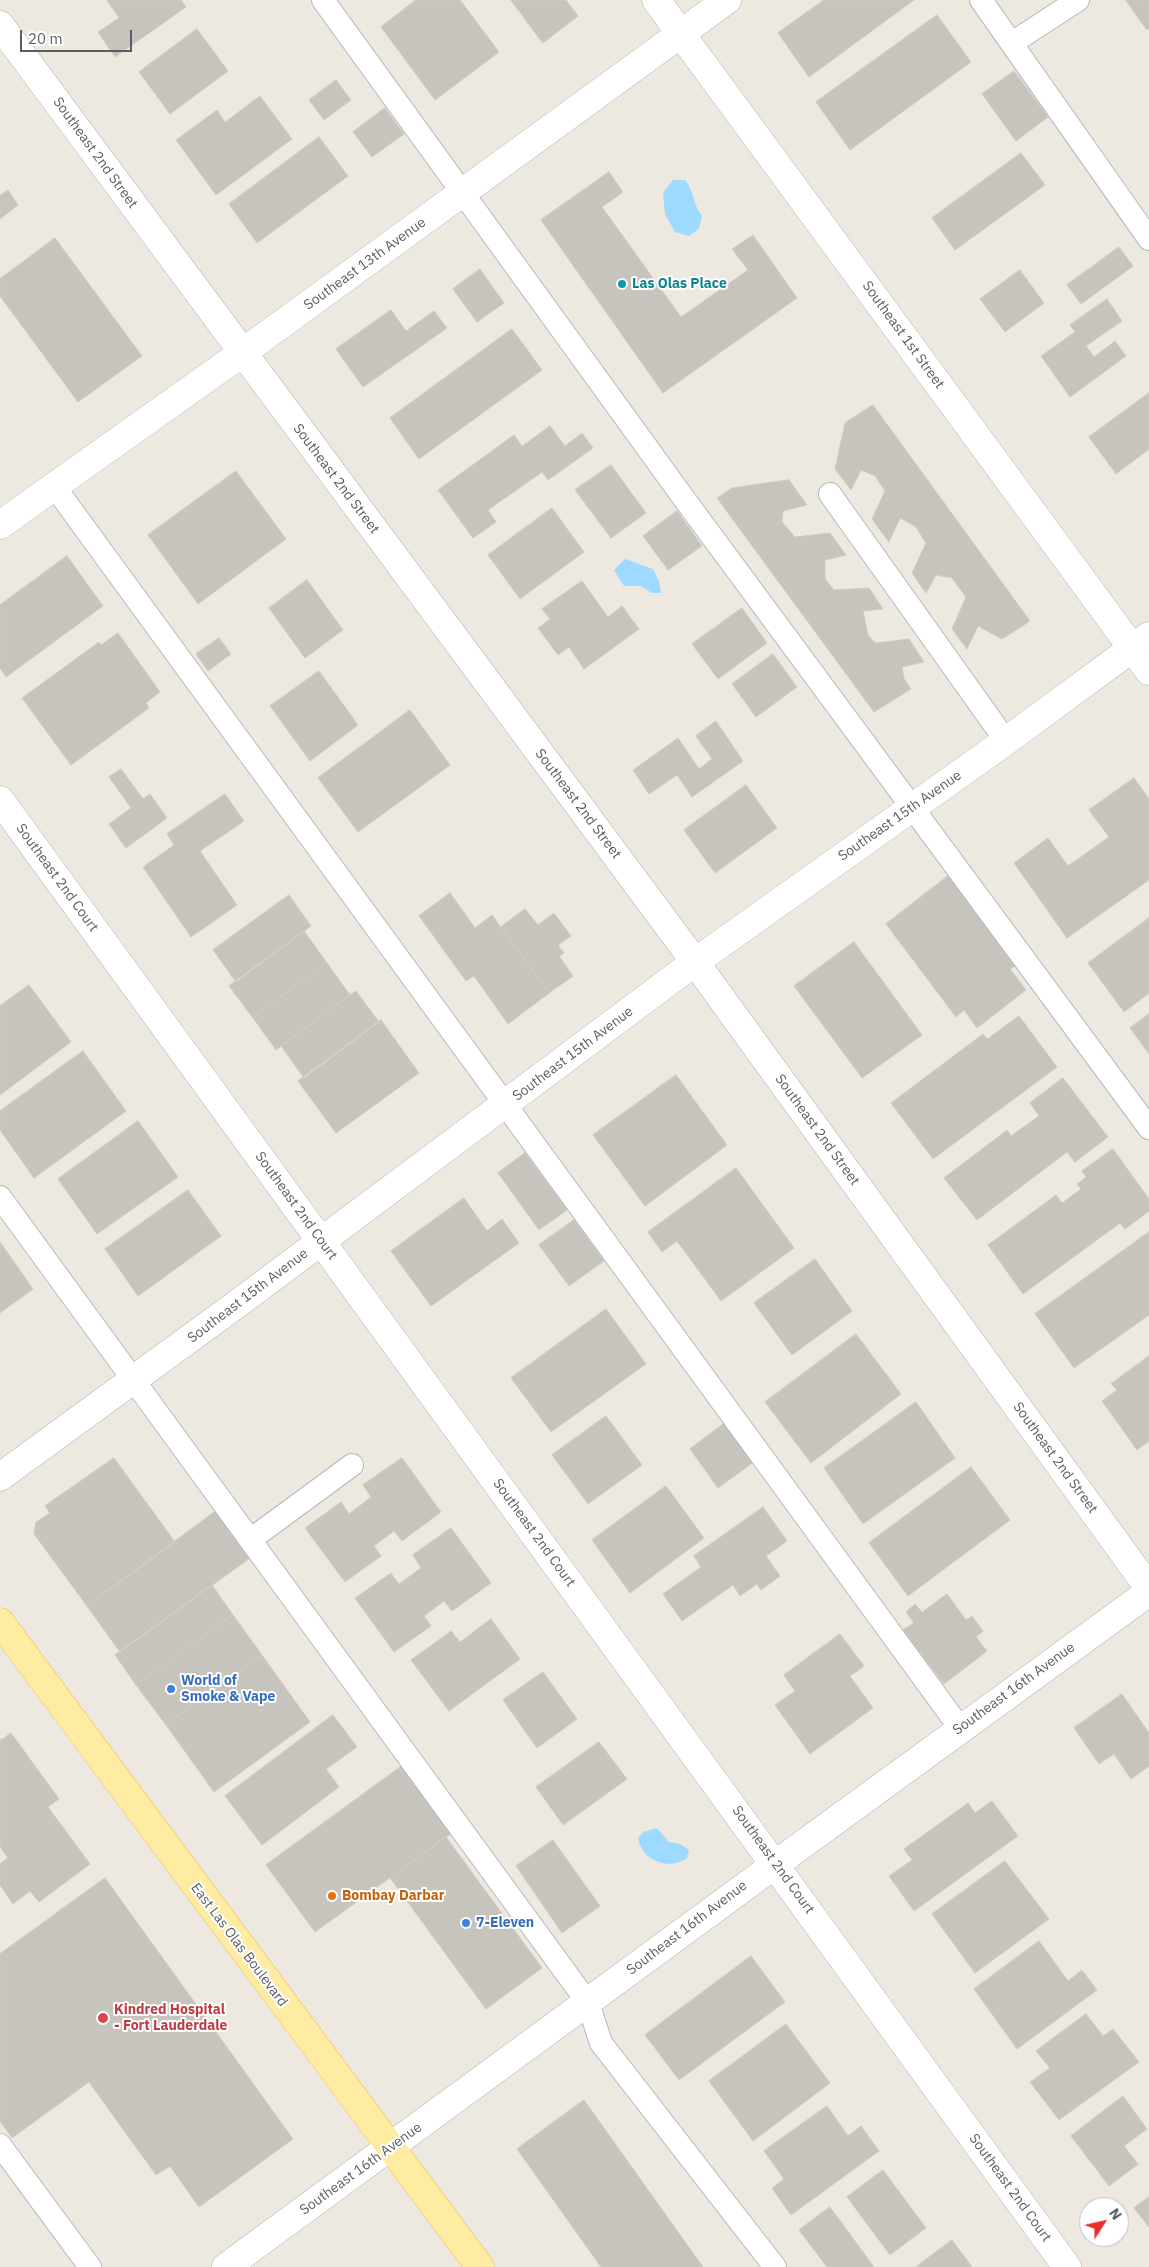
<!DOCTYPE html>
<html>
<head>
<meta charset="utf-8">
<style>
  body { margin:0 }
  #map { position:relative; width:1149px; height:2267px; overflow:hidden; background:#ede9e1; font-family:"IBM Plex Sans",sans-serif }
  canvas { display:block }
  .north { position:absolute; left:1079px; top:2197px; width:50px; height:50px; box-sizing:border-box; background:#fff; border:1px solid #bdbec0; border-radius:50%; rotate:55deg; font-size:14px; font-weight:700; line-height:20px; text-align:center; color:#595d62 }
  .north::after { content:''; display:block; margin:auto; width:18px; height:22px; background:#ea2f2a; clip-path:polygon(50% 0,100% 100%,50% 72%,0 100%) }
  .scale { position:absolute; left:20px; top:30px; width:112px; height:22px; box-sizing:border-box; border:2px solid #595d62; border-top:0; padding-left:6px; font-size:15px; line-height:18px; white-space:nowrap; color:#595d62; -webkit-text-stroke:4px #fff; paint-order:stroke }
</style>
</head>
<body>
<div id="map">
<canvas width="1149" height="2267"></canvas>
<div class="north">N</div>
<div class="scale">20 m</div>
</div>
<script>
const c = document.querySelector('canvas').getContext('2d');
c.lineJoin = 'round';
function fill(path, color) { c.fillStyle = color; c.fill(path, 'evenodd'); }
function strokePath(path, color, width, dash) { c.strokeStyle = color; c.lineWidth = width; c.lineCap = dash ? 'butt' : 'round'; c.setLineDash(dash || []); c.stroke(path); }
function drawText(font, color, halo, rows, align = 'center') {
  c.font = font + ' "IBM Plex Sans",sans-serif'; c.lineWidth = 4; c.setLineDash([]); c.textBaseline = 'middle'; c.strokeStyle = halo; c.fillStyle = color; for (const [text, x, y, turn = 0] of rows) {
    c.save(); c.translate(x, y); c.rotate((+turn || 0) * Math.PI / 180); c.textAlign = isNaN(turn) ? turn : align; if (halo) c.strokeText(text, 0, 0); c.fillText(text, 0, 0); c.restore();
  }
}
fill(new Path2D(`
  M673,180H685C694,190 693,205 702,216L699,229L689,236L675,232L665,214L663,193Z
  M625,559L653,569L659,581L661,593H652L640,586H624L614,570Z
  M657,1828L669,1842L680,1844L689,1850L687,1858C669,1871 642,1861 638,1838L643,1832Z`), '#9ed9ff');
const building = new Path2D(`
  M107,0H181L186,7L115,57L98,32L119,18Z
  M416,0H460L499,52L435,100L381,27Z
  M511,0H566L578,16L543,43Z
  M824,0H914L809,77L778,33Z
  M1126,0H1149V28L1147,30Z
  M937,15L971,62L850,150L816,102Z
  M197,29L228,71L170,114L139,72Z
  M1014,71L1048,117L1016,141L982,94Z
  M336,80L351,100L324,120L309,100Z
  M260,96L292,139L216,195L176,140L217,110L225,122Z
  M385,108L404,134L372,157L353,132Z
  M319,137L348,176L257,243L229,204Z
  M1021,153L1045,185L955,250L932,218Z
  M609,172L623,192L602,207L681,317L748,270L732,249L753,235L797,298L663,393L541,220Z
  M8,190L18,205L0,219V196Z
  M55,238L142,356L78,402L0,296V279Z
  M1119,247L1133,266L1081,304L1067,285Z
  M480,269L504,303L477,322L453,289Z
  M1020,270L1044,303L1005,332L980,299Z
  M1107,299L1122,321L1086,346L1094,357L1115,341L1126,356L1070,397L1041,356L1075,332L1070,325Z
  M391,310L406,331L434,311L447,328L363,387L336,349Z
  M512,329L542,370L419,459L390,418Z
  M1149,393V449L1116,474L1089,437Z
  M873,405L1030,621L1002,639L978,626L967,649L952,629L966,597L952,578L936,575L926,593L912,573L926,543L915,526L900,518L889,542L872,519L885,491L875,476L861,470L851,490L835,469L845,423Z
  M550,426L565,446L582,433L593,448L548,480L542,472L488,510L496,522L473,538L438,490L514,435L522,446Z
  M611,465L646,513L611,538L575,490Z
  M236,471L286,539L198,604L148,535Z
  M789,480L807,505L783,511L782,522L795,537L830,533L846,555L825,560V579L834,590L869,588L883,609L863,611L868,635L875,643L909,639L924,662L902,667L904,679L911,689L874,712L717,498L732,488Z
  M552,508L584,552L520,599L488,555Z
  M677,511L702,546L668,570L643,536Z
  M67,556L103,606L6,677L0,668V605Z
  M307,580L343,630L305,658L269,608Z
  M582,581L608,617L622,606L639,629L584,669L569,647L558,655L538,628L550,619L542,609Z
  M742,608L767,643L718,679L692,644Z
  M118,633L160,692L146,703L149,708L71,765L22,698L99,642L101,645Z
  M219,638L231,654L208,671L196,654Z
  M773,654L797,687L756,717L732,684Z
  M319,671L358,725L310,761L270,706Z
  M410,710L450,765L358,832L318,778Z
  M716,721L743,761L692,797L677,775L649,794L633,770L678,738L699,769L712,759L696,736Z
  M121,769L143,799L150,794L167,818L126,848L109,824L131,808L109,777Z
  M1134,778L1149,799V880L1067,938L1014,863L1048,838L1068,866L1109,837L1089,810Z
  M746,785L777,828L715,873L684,830Z
  M225,794L244,821L200,851L237,905L191,937L143,867L174,845L167,834Z
  M948,876L1015,966L1010,969L1026,990L977,1028L964,1010L956,1017L886,924Z
  M450,893L475,928L492,915L549,993L508,1024L474,976L466,981L419,916Z
  M289,895L311,926L236,982L213,950Z
  M525,909L538,925L554,913L571,936L558,945L564,953L559,956L573,976L549,993L501,927Z
  M1149,918V993L1124,1012L1088,963Z
  M304,931L327,963L253,1018L229,986Z
  M854,942L922,1035L862,1078L794,986Z
  M327,963L350,995L276,1050L253,1018Z
  M29,985L71,1042L0,1095V1006Z
  M356,991L379,1022L304,1078L281,1046Z
  M1149,1014V1054L1130,1028Z
  M1019,1016L1057,1067L933,1159L891,1103L983,1034L987,1039Z
  M381,1020L419,1073L336,1133L298,1081Z
  M83,1051L126,1111L34,1178L0,1130V1111Z
  M676,1075L727,1145L645,1206L593,1135Z
  M1063,1078L1108,1137L1075,1162L1067,1152L977,1220L944,1178L1007,1130L1011,1136L1039,1116L1030,1103Z
  M138,1121L178,1177L97,1234L58,1179Z
  M1113,1149L1149,1199V1211L1125,1229L1120,1223L1023,1294L988,1245L1056,1195L1062,1203L1081,1189L1077,1184L1086,1177L1082,1171Z
  M525,1153L567,1210L539,1230L498,1173Z
  M736,1168L794,1248L721,1301L677,1241L662,1252L648,1232Z
  M188,1190L221,1236L138,1296L105,1249Z
  M464,1198L487,1231L502,1219L519,1243L431,1306L391,1251Z
  M574,1220L604,1261L569,1286L539,1245Z
  M1149,1232V1315L1074,1368L1035,1314Z
  M0,1242L33,1289L0,1313Z
  M815,1259L852,1311L792,1355L754,1303Z
  M606,1309L646,1364L551,1432L511,1378Z
  M856,1334L901,1394L811,1463L765,1402Z
  M1149,1356V1441L1137,1450L1102,1401L1117,1390L1111,1384Z
  M916,1402L955,1458L863,1524L824,1468Z
  M606,1416L642,1465L588,1504L552,1455Z
  M726,1422L755,1461L718,1488L690,1449Z
  M114,1458L175,1542L87,1606L34,1534L36,1522L50,1513L45,1506Z
  M402,1458L441,1512L402,1541L394,1531L374,1546L381,1556L345,1582L305,1528L341,1502L349,1514L371,1497L363,1485Z
  M971,1467L1010,1520L908,1596L869,1543Z
  M666,1486L704,1538L630,1593L592,1540Z
  M763,1507L787,1541L766,1556L780,1576L761,1590L757,1584L740,1596L733,1585L682,1621L663,1594L701,1567L694,1556Z
  M216,1511L250,1558L120,1652L87,1606Z
  M451,1528L491,1583L452,1611L444,1601L424,1616L431,1626L394,1652L355,1598L391,1573L399,1584L421,1568L413,1555Z
  M212,1585L233,1615L136,1685L115,1655Z
  M947,1594L966,1620L972,1616L983,1631L976,1637L987,1651L944,1684L903,1630L914,1623L906,1612L915,1604L922,1612Z
  M233,1615L262,1655L166,1725L136,1685Z
  M491,1619L520,1659L449,1711L411,1660L451,1631L460,1642Z
  M840,1634L864,1666L850,1676L873,1708L810,1754L775,1705L795,1691L784,1675Z
  M262,1655L310,1722L214,1792L166,1725Z
  M543,1672L577,1719L537,1748L503,1700Z
  M1122,1694L1149,1733V1766L1131,1779L1114,1754L1099,1764L1074,1728Z
  M333,1715L357,1747L326,1769L339,1787L262,1845L225,1796Z
  M11,1733L59,1799L48,1807L90,1864L39,1902L30,1891L13,1904L0,1885V1864L8,1858L0,1847V1738L1,1740Z
  M599,1742L627,1779L563,1825L536,1787Z
  M403,1765L452,1833L315,1932L266,1865Z
  M992,1801L1018,1836L914,1911L889,1876L912,1860L904,1849L968,1803L975,1813Z
  M446,1837L542,1968L486,2009L390,1878Z
  M553,1840L600,1906L562,1933L516,1866Z
  M1005,1861L1049,1919L975,1973L932,1914Z
  M105,1878L293,2139L199,2207L170,2166L156,2175L89,2082L12,2138L0,2121V1954Z
  M1039,1941L1068,1981L1082,1970L1097,1990L1017,2049L974,1989Z
  M751,1956L785,2002L679,2080L645,2035Z
  M1086,2014L1103,2036L1113,2029L1139,2062L1059,2120L1030,2082L1050,2068L1036,2051Z
  M786,2024L830,2083L753,2141L709,2081Z
  M1123,2096L1147,2129L1124,2146L1138,2164L1109,2186L1071,2136Z
  M584,2100L703,2267H601L517,2149Z
  M827,2106L848,2136L861,2126L879,2151L791,2215L772,2188L784,2179L764,2151Z
  M883,2170L926,2228L890,2255L847,2197Z
  M1149,2197V2227L1134,2208Z
  M830,2207L874,2267H827L799,2230Z
  M952,2240L972,2267H916Z`);
fill(building, '#c7c4be');
strokePath(building, '#d1cbbf', 1);
const service = new Path2D(`
  M323,0L685,500L1149,1128
  M981,0L1149,239
  M1012,43L1078,0
  M54,486L960,1728
  M830,494L1006,741
  M0,1197L588,2003L601,2043L775,2267
  M250,1540L352,1465
  M0,2145L90,2267`);
const minor = new Path2D(`
  M656,0L1149,671
  M0,25L695,962L1149,1588
  M0,525L242,353L727,0
  M0,800L1067,2267
  M0,1477L237,1304L695,962L1006,741L1149,636
  M226,2267C534,2043 840,1815 1149,1592`);
const primary = new Path2D(`
  M0,1622L480,2267`);
strokePath(service, '#b4b7bc', 24);
strokePath(minor, '#b4b7bc', 29);
strokePath(primary, '#f2be54', 29);
strokePath(service, '#fff', 22);
strokePath(minor, '#fff', 28);
strokePath(primary, '#ffeca3', 28);
for (const [x, y, r, color] of [
  [622,284,5,"#0f9aa8"],
  [171,1689,5,"#3f7fe0"],
  [332,1896,5,"#e8710a"],
  [466,1923,5,"#3f7fe0"],
  [103,2018,6,"#e0444e"]
]) { const dot = new Path2D(); dot.arc(x, y, r, 0, 2 * Math.PI); c.fillStyle = color; c.fill(dot); strokePath(dot, '#fff', 2); }
drawText('14px', '#595d62', '#fff', [
  ["Southeast 2nd Street",95,153,54],
  ["Southeast 13th Avenue",365,264,-36],
  ["Southeast 1st Street",903,335,54],
  ["Southeast 2nd Street",336,479,53],
  ["Southeast 2nd Street",578,804,53],
  ["Southeast 15th Avenue",900,816,-35],
  ["Southeast 2nd Court",57,878,54],
  ["Southeast 15th Avenue",573,1054,-37],
  ["Southeast 2nd Street",817,1130,54],
  ["Southeast 2nd Court",296,1206,54],
  ["Southeast 15th Avenue",248,1296,-37],
  ["Southeast 2nd Street",1055,1458,54],
  ["Southeast 2nd Court",534,1533,54],
  ["Southeast 16th Avenue",1014,1689,-36],
  ["Southeast 2nd Court",773,1860,54],
  ["Southeast 16th Avenue",687,1928,-37],
  ["East Las Olas Boulevard",239,1945,53],
  ["Southeast 16th Avenue",361,2169,-36],
  ["Southeast 2nd Court",1010,2188,54]
]);
drawText('bold 14px', '#0d838f', '#fff', [
  ["Las Olas Place",632,284]
], 'left');
drawText('bold 14px', '#366cbe', '#fff', [
  ["World of",181,1681],
  ["Smoke & Vape",181,1697],
  ["7-Eleven",476,1923]
], 'left');
drawText('bold 14px', '#c56008', '#fff', [
  ["Bombay Darbar",342,1896]
], 'left');
drawText('bold 14px', '#be3a42', '#fff', [
  ["Kindred Hospital",114,2010],
  ["- Fort Lauderdale",114,2026]
], 'left');
</script>
</body>
</html>
